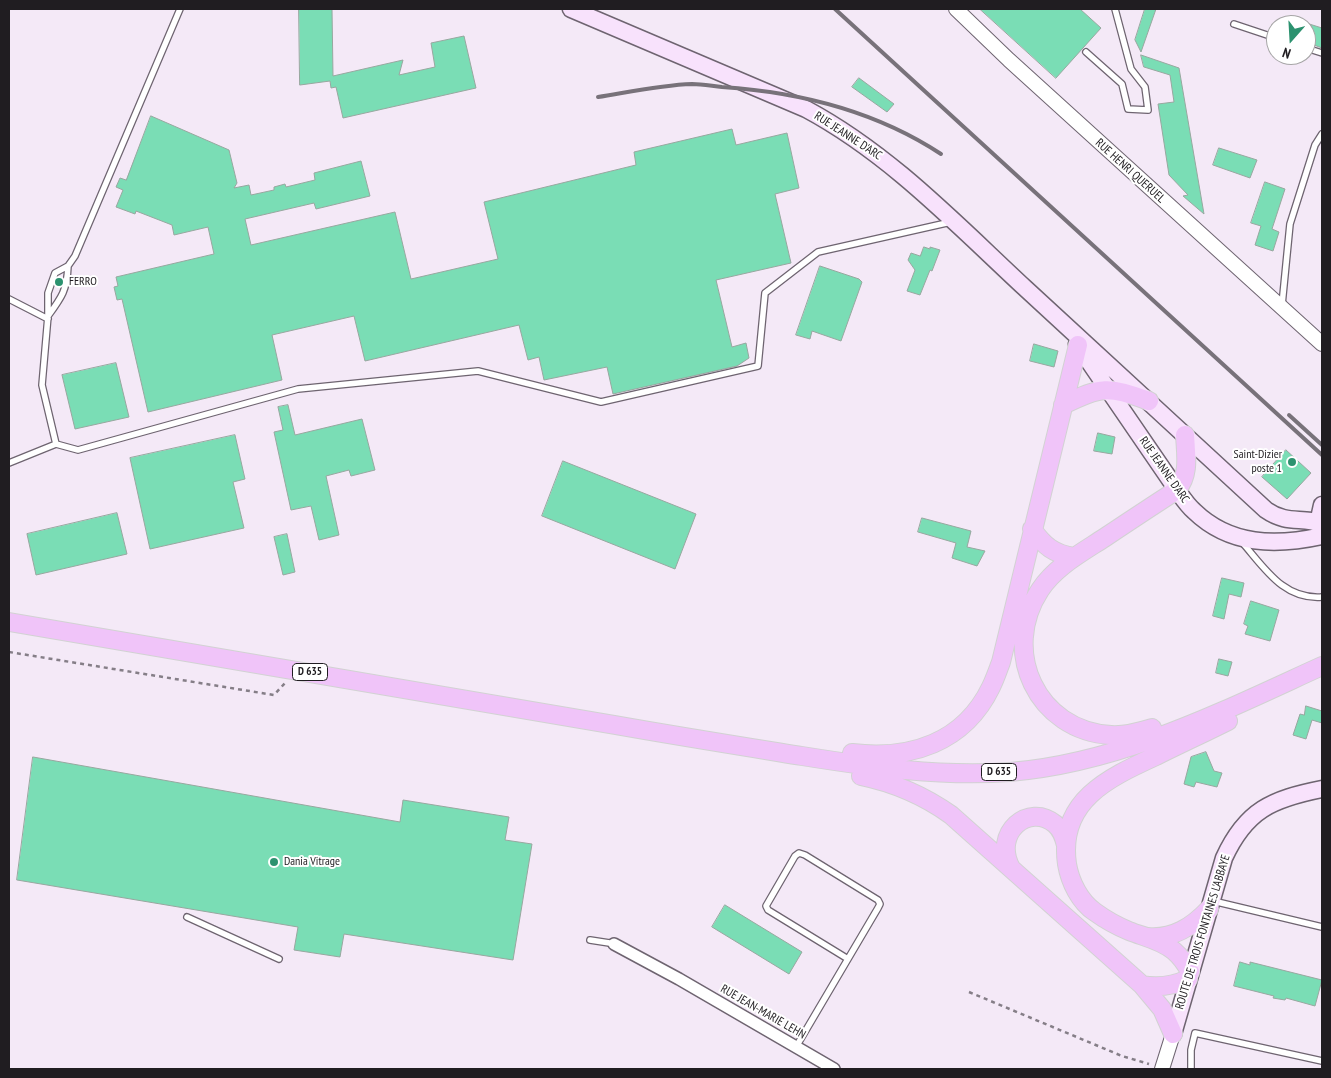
<!DOCTYPE html>
<html>
<head>
<meta charset="utf-8">
<style>
  body { margin:0 }
  #map { position:relative; width:1331px; height:1078px; overflow:hidden; background:#f4e9f7; font-family:"PT Sans Narrow",sans-serif }
  canvas { display:block }
  .frame { position:absolute; inset:0; border:10px solid #201d21; pointer-events:none }
  .north { position:absolute; left:1266px; top:15px; width:50px; height:50px; box-sizing:border-box; background:#fff; border:1px solid #a6a5a6; border-radius:50%; rotate:199deg; font-size:14px; font-weight:700; line-height:20px; text-align:center; color:#201d21 }
  .north::after { content:''; display:block; margin:auto; width:18px; height:22px; background:#2c926f; clip-path:polygon(50% 0,100% 100%,50% 72%,0 100%) }
</style>
</head>
<body>
<div id="map">
<canvas width="1331" height="1078"></canvas>
<div class="frame"></div>
<div class="north">N</div>
</div>
<script>
const c = document.querySelector('canvas').getContext('2d');
c.lineJoin = 'round';
function fill(path, color) { c.fillStyle = color; c.fill(path, 'evenodd'); }
function strokePath(path, color, width, dash) { c.strokeStyle = color; c.lineWidth = width; c.lineCap = dash ? 'butt' : 'round'; c.setLineDash(dash || []); c.stroke(path); }
function drawText(font, color, halo, rows, align = 'center') {
  c.font = font + ' "PT Sans Narrow",sans-serif'; c.lineWidth = 4; c.setLineDash([]); c.textBaseline = 'middle'; c.strokeStyle = halo; c.fillStyle = color; for (const [text, x, y, turn = 0] of rows) {
    c.save(); c.translate(x, y); c.rotate((+turn || 0) * Math.PI / 180); c.textAlign = isNaN(turn) ? turn : align; if (halo) c.strokeText(text, 0, 0); c.fillText(text, 0, 0); c.restore();
  }
}
const building = new Path2D(`
  M299,9H332L333,76L403,60L399,75L435,67L431,43L464,36L476,88L343,118L336,87L331,88L330,81L300,85Z
  M980,9H1080L1101,28L1056,78Z
  M1145,9H1156L1141,52L1135,40Z
  M1306,23L1322,28V48L1306,42Z
  M1141,55L1179,68L1204,214L1183,196L1188,195L1169,175L1158,104L1174,102L1170,75L1144,67Z
  M859,78L894,104L887,112L852,87Z
  M151,116L229,150L237,183L234,188L249,185L251,195L274,190V187L285,184L286,187L315,180L314,173L361,161L370,196L316,209L314,203L245,219L251,245L395,212L411,279L498,259L484,202L636,165L634,152L732,129L736,145L787,133L799,188L775,194L791,263L716,280L732,347L746,343L749,358L737,366L613,394L607,367L544,380L539,357L528,360L519,325L365,361L354,316L272,335L282,380L148,412L122,299L117,300L114,287L118,286L116,277L214,254L208,227L174,235L172,225L136,211L135,214L116,207L123,190L116,187L120,178L126,180Z
  M1219,148L1257,160L1250,178L1213,165Z
  M1265,182L1285,189L1272,229L1279,232L1273,251L1255,245L1261,226L1251,223Z
  M924,247L930,249V247L940,250L932,271L930,270L920,295L907,291L915,270L908,260L911,253L920,256Z
  M820,266L859,279L862,282L841,341L812,331L810,339L796,335Z
  M1034,344L1058,351L1054,367L1030,361Z
  M116,363L129,417L75,429L62,375Z
  M288,405L295,435L362,419L375,470L351,476L349,470L326,476L339,535L319,540L311,506L291,510L274,432L283,430L278,407Z
  M1098,433L1115,437L1112,454L1094,451Z
  M235,435L245,479L233,482L244,528L150,549L130,458Z
  M1286,450L1311,473L1287,499L1262,477Z
  M563,461L696,514L675,569L542,516Z
  M117,513L127,554L36,575L27,534Z
  M922,518L971,531L967,547L985,551L977,566L952,558L956,543L918,532Z
  M287,534L295,572L283,575L274,537Z
  M1222,578L1244,583L1241,597L1229,594L1224,619L1213,616Z
  M1251,601L1279,610L1270,641L1245,634L1248,626L1244,624Z
  M1219,659L1232,662L1228,676L1216,673Z
  M1306,706L1322,711V723L1312,720L1306,739L1293,735L1300,714L1304,715Z
  M1206,752L1214,771L1222,773L1217,787L1196,782L1194,787L1184,784L1191,757Z
  M33,757L400,822L403,800L509,817L505,840L532,844L513,960L344,934L340,957L294,950L298,927L17,880Z
  M725,905L802,952L789,974L712,927Z
  M1240,962L1250,965V962L1322,980L1315,1006L1286,998L1285,1000L1273,998L1274,996L1234,986Z`);
fill(building, '#7addb5');
strokePath(building, '#97a79f', 1);
const service = new Path2D(`
  M1234,24L1276,38
  M1306,48L1322,53
  M1086,52L1122,84L1128,109L1148,110L1145,87L1131,69L1115,9
  M68,266C67,290 62,297 48,316V293L55,273L68,266L75,256L180,9
  M9,299L48,319
  M1282,305L1290,224L1315,145L1322,134
  M56,444L78,450L298,389L478,371L601,402L758,366L765,293L818,252L951,222
  M9,463L56,444L42,385L48,316
  M1241,541C1264,567 1283,600 1322,597
  M1213,901L1322,927
  M187,917L279,959
  M590,940L616,944
  M796,1047L878,908L880,904L878,900L805,855L799,853L795,856L766,906L768,910L848,959
  M1191,1069V1050L1195,1033L1322,1061`);
const minor = new Path2D(`
  M614,944L679,979L834,1069`);
const tertiary = new Path2D(`
  M956,9L1009,60L1322,344
  M1162,1069L1173,1034`);
const secondary = new Path2D(`
  M571,9L806,109C890,154 956,224 1025,288C1105,362 1186,436 1266,510C1289,526 1304,515 1322,525
  M1077,344L1177,490C1182,497 1187,505 1194,511C1230,546 1276,546 1322,536
  M1318,523L1322,505
  M1173,1034L1224,858C1246,810 1272,799 1322,789`);
const primary = new Path2D(`
  M1063,405C1102,386 1108,386 1149,401
  M1032,529C1044,546 1054,554 1074,557
  M9,622C211,656 413,690 615,725C677,736 740,746 802,756C871,767 940,777 1010,772C1121,763 1223,711 1322,666
  M1152,728C1139,732 1125,736 1111,735C1037,731 1000,651 1040,590C1055,567 1081,553 1104,538C1128,522 1152,506 1177,490C1190,474 1186,455 1185,435
  M852,753C910,760 964,743 991,687C995,679 998,670 1001,662L1078,345
  M861,776C895,783 923,795 951,815L1142,985L1162,1009L1173,1034
  M1011,868C992,833 1029,802 1055,824C1062,830 1064,837 1066,845
  M1148,937C1173,939 1192,927 1209,909
  M1190,972C1186,964 1181,957 1174,951C1161,940 1144,937 1129,931C1117,926 1106,920 1095,912C1080,902 1070,882 1067,864C1058,801 1108,778 1156,756C1180,744 1204,733 1228,721
  M1142,985C1159,988 1173,986 1188,979`);
strokePath(service, '#6e6470', 8);
strokePath(minor, '#6e6470', 14);
strokePath(tertiary, '#6e6470', 16);
strokePath(secondary, '#6e6470', 19);
strokePath(primary, '#d2d2d3', 20);
strokePath(new Path2D(`
  M9,652L274,695L285,683
  M969,992L1122,1056L1149,1064`), '#857e87', 2.5, [4, 4]);
strokePath(service, '#fff', 5.5);
strokePath(minor, '#fff', 11);
strokePath(tertiary, '#fff', 14);
strokePath(secondary, '#f8e2fc', 16);
strokePath(primary, '#f0c4f9', 18);
strokePath(new Path2D(`
  M835,9L1322,455
  M598,97C629,92 661,85 692,84C702,84 712,86 722,87C799,92 877,112 941,154
  M1289,415L1322,445`), '#78727a', 4);
for (const [x, y, r, color] of [
  [59,282,5,"#2c926f"],
  [1292,462,5,"#2c926f"],
  [274,862,5,"#2c926f"]
]) { const dot = new Path2D(); dot.arc(x, y, r, 0, 2 * Math.PI); c.fillStyle = color; c.fill(dot); strokePath(dot, '#fff', 2); }
for (const [x, y, w] of [
  [310,672,35],
  [999,772,35]
]) { const box = new Path2D(); box.roundRect(x - w / 2, y - 8.5, w, 17, 4); c.fillStyle = '#fff'; c.fill(box); strokePath(box, '#201d21', 1); }
drawText('bold 11px', '#201d21', null, [
  ["D 635",310,672],
  ["D 635",999,772]
]);
drawText('12px', '#201d21', '#fff', [
  ["RUE JEANNE D'ARC",848,136,33],
  ["RUE HENRI QUERUEL",1130,171,42],
  ["RUE JEANNE D'ARC",1164,470,55],
  ["ROUTE DE TROIS FONTAINES L'ABBAYE",1203,932,-73],
  ["RUE JEAN-MARIE LEHN",763,1012,30]
]);
drawText('12px', '#201d21', '#fff', [
  ["FERRO",69,282],
  ["Saint-Dizier",1282,455,"right"],
  ["poste 1",1282,469,"right"],
  ["Dania Vitrage",284,862]
], 'left');
</script>
</body>
</html>
